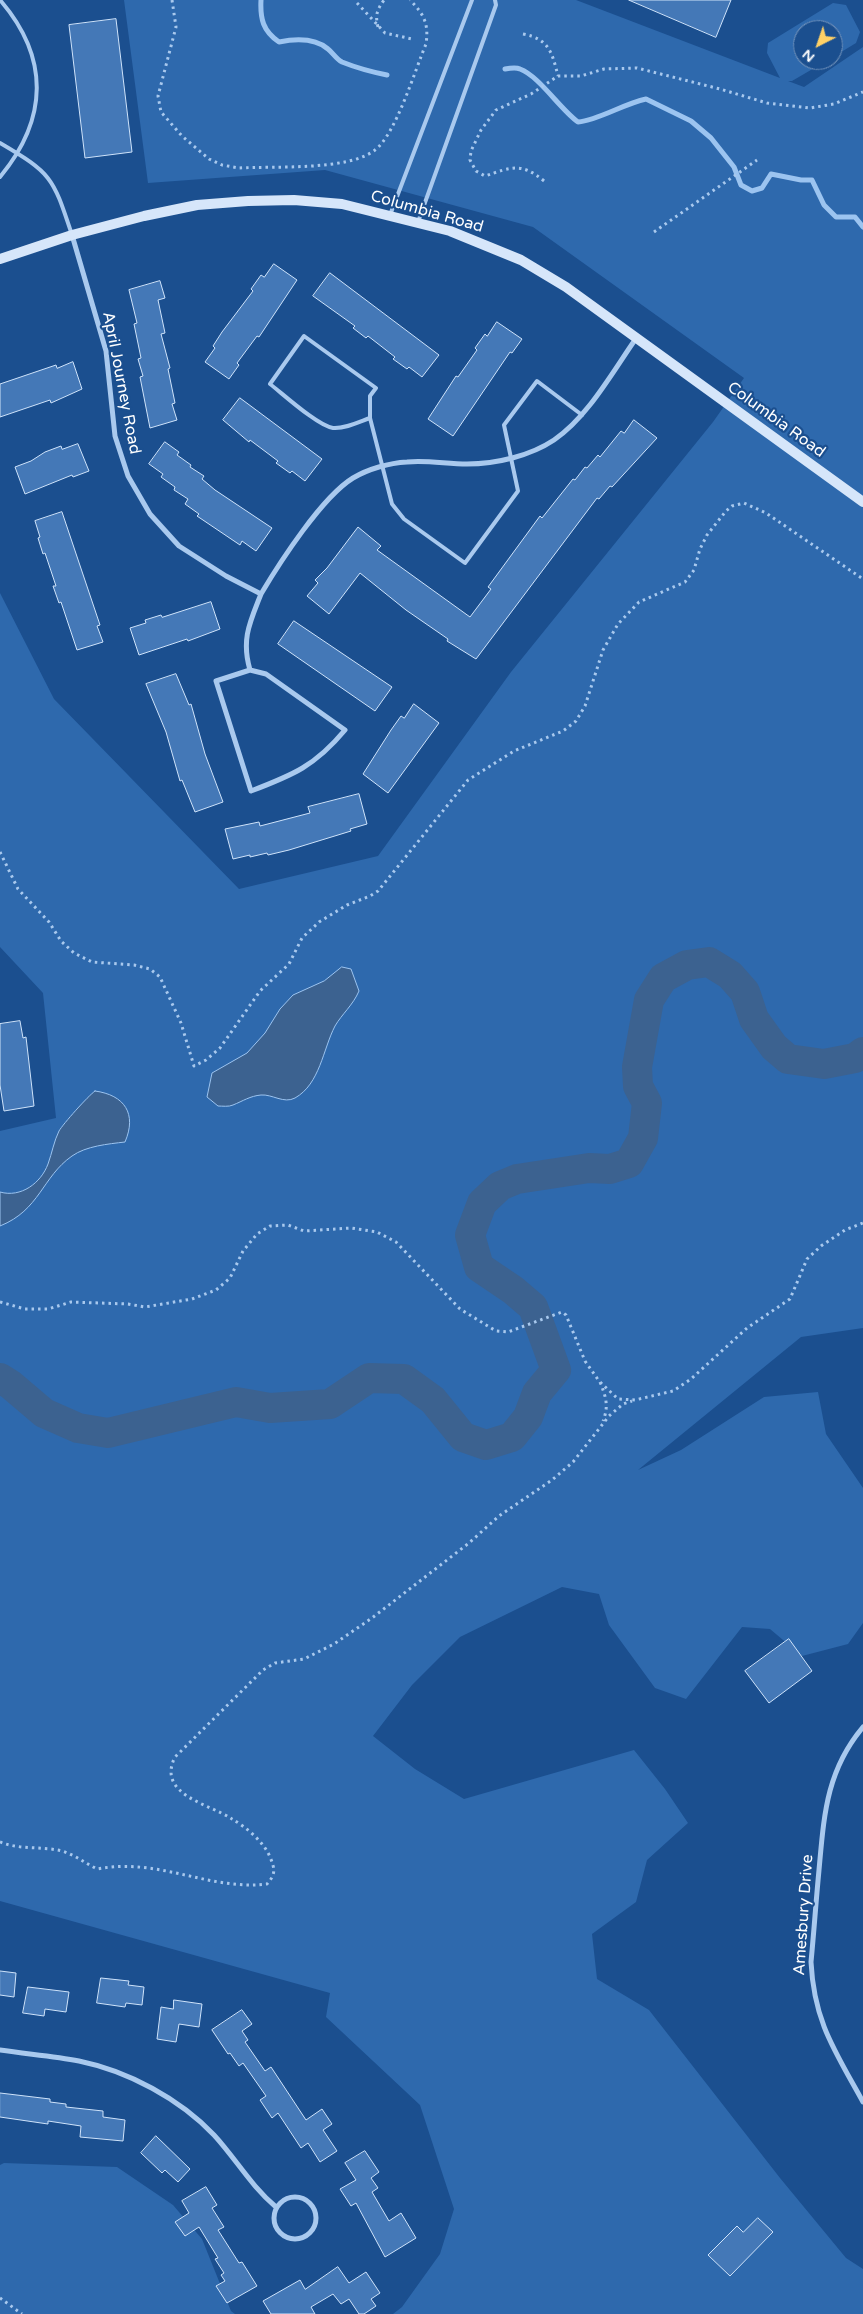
<!DOCTYPE html>
<html>
<head>
<meta charset="utf-8">
<style>
  body { margin:0 }
  #map { position:relative; width:863px; height:2314px; overflow:hidden; background:#1b4f8f; font-family:"Varela Round",sans-serif }
  canvas { display:block }
  .north { position:absolute; left:793px; top:20px; width:50px; height:50px; box-sizing:border-box; background:#1b4f8f; border:1px solid #7695bc; border-radius:50%; rotate:221deg; font-size:14px; font-weight:700; line-height:20px; text-align:center; color:#fff }
  .north::after { content:''; display:block; margin:auto; width:18px; height:22px; background:#ffd166; clip-path:polygon(50% 0,100% 100%,50% 72%,0 100%) }
</style>
</head>
<body>
<div id="map">
<canvas width="863" height="2314"></canvas>
<div class="north">N</div>
</div>
<script>
const c = document.querySelector('canvas').getContext('2d');
c.lineJoin = 'round';
function fill(path, color) { c.fillStyle = color; c.fill(path, 'evenodd'); }
function strokePath(path, color, width, dash) { c.strokeStyle = color; c.lineWidth = width; c.lineCap = dash ? 'butt' : 'round'; c.setLineDash(dash || []); c.stroke(path); }
function drawText(font, color, halo, rows, align = 'center') {
  c.font = font + ' "Varela Round",sans-serif'; c.lineWidth = 4.5; c.setLineDash([]); c.textBaseline = 'middle'; c.strokeStyle = halo; c.fillStyle = color; for (const [text, x, y, turn = 0] of rows) {
    c.save(); c.translate(x, y); c.rotate((+turn || 0) * Math.PI / 180); c.textAlign = isNaN(turn) ? turn : align; if (halo) c.strokeText(text, 0, 0); c.fillText(text, 0, 0); c.restore();
  }
}
fill(new Path2D(`
  M124,0H576L780,78L767,53L768,43L833,3L846,5L860,32L856,43L833,57V30H803V60H828L792,81H788L804,87L863,47V1328L801,1337L638,1470L681,1450L764,1397L818,1392L826,1434L863,1488V1623L848,1644L802,1656L770,1629L742,1627L686,1699L655,1688L609,1625L599,1594L562,1587L460,1637L412,1685L373,1736L415,1769L464,1799L634,1750L665,1789L688,1823L647,1860L636,1902L592,1934L597,1979L649,2010L780,2178L846,2258L863,2269V2314H393L402,2307L440,2254L454,2209L420,2105L326,2017L330,1993L0,1901V1131L56,1118L43,993L0,947V593L54,699L239,889L378,856L511,672L713,422L744,378L533,227L325,170L148,183Z
  M4,2163L117,2167L173,2205L202,2239L231,2311L235,2314H0V2165Z`), '#2e69ad');
const water = new Path2D(`
  M342,967L351,969L359,991C353,1005 342,1014 335,1026C323,1049 320,1084 295,1098C284,1104 272,1094 261,1095C250,1096 243,1101 233,1105C229,1107 222,1106 218,1106L207,1097L212,1073L247,1053L265,1033L280,1009L293,995L324,981Z
  M95,1091C125,1095 137,1114 125,1142C108,1144 86,1146 72,1156C42,1177 40,1210 0,1226V1192C21,1198 41,1183 48,1164C52,1153 54,1141 59,1131C63,1124 88,1096 95,1091Z`);
fill(water, '#3c6290');
strokePath(water, '#9cc4f0', 1);
strokePath(new Path2D(`
  M261,0C260,19 263,31 279,42C294,39 315,38 328,49C333,53 336,59 342,62C357,68 372,72 387,75
  M505,69C510,68 516,67 520,69C539,76 560,109 578,122C599,120 623,104 646,99L691,121L711,138L734,167L741,185L752,191L762,188L771,174L801,180H812L824,205L836,217H855L863,227`), '#9cc4f0', 5);
strokePath(new Path2D(`
  M0,1378L11,1385L44,1413L78,1428L108,1433L236,1402L270,1408L330,1404L369,1378L404,1379L433,1400L463,1437L486,1445L512,1437L528,1417L537,1393L556,1370L533,1307L513,1290L479,1267L470,1235L482,1203L500,1186L517,1179L589,1168L610,1169L629,1163L643,1138L647,1103L638,1086L637,1067L649,1000L663,978L687,965L709,962L730,975L745,992L754,1019L774,1047L788,1059L824,1064L855,1058L863,1052`), '#3c6290', 30);
const building = new Path2D(`
  M629,0H731L716,37Z
  M116,19L132,152L85,158L69,25Z
  M274,264L297,280L259,337L257,336L237,363L239,365L229,379L205,362L215,348L213,346L222,332L253,291L251,289L261,275L264,277Z
  M330,273L439,355L422,377L409,367L407,369L393,359L395,357L368,336L366,338L353,328L355,326L313,296Z
  M160,281L165,298L158,300L165,333L161,334L170,368L168,369L175,403L172,404L177,420L150,428L140,377L143,376L138,359L141,358L134,324L137,323L129,290Z
  M497,322L522,339L512,353L510,352L453,436L428,419L456,376L458,377L477,350L475,348L485,334L487,336Z
  M73,362L82,389L51,403L50,400L0,417V384L56,365L57,368Z
  M240,398L322,459L305,481L292,471L290,473L276,463L278,461L250,440L249,442L223,420Z
  M634,420L657,438L612,487L610,486L599,499L597,498L476,659L447,641L448,639L406,610L360,573L329,614L307,596L318,583L315,580L327,568L358,527L381,546L377,550L470,617L491,589L488,587L540,516L542,518L573,479L575,480L585,467L587,468L598,455L600,457L621,431L624,433Z
  M165,442L179,452L177,455L191,465L190,467L204,476L202,479L215,490L272,528L256,551L242,541L240,545L197,516L199,514L185,504L188,499L174,490L175,487L161,477L163,474L149,464Z
  M78,444L89,471L73,477L72,475L25,494L15,467L31,461L45,452L61,446L62,449Z
  M62,512L100,625L97,626L103,642L77,650L61,602L59,603L53,586H56L45,553L43,554L38,538L40,537L35,521Z
  M211,602L220,629L188,641L187,639L139,655L130,628L146,623L145,620L161,615L162,617Z
  M294,621L392,687L375,711L278,644Z
  M176,674L189,705L191,704L205,754L223,802L195,812L182,780L180,781L166,732L146,684Z
  M414,704L439,723L388,793L363,774L391,730L401,716L404,718Z
  M359,794L367,824L350,829L351,831L289,850L268,855L267,853L250,857V855L233,859L225,829L259,822L260,826L310,813L308,807Z
  M20,1021L23,1038L26,1037L34,1106L4,1111L0,1085V1024Z
  M789,1639L812,1671L769,1703L745,1671Z
  M0,1971L16,1973L14,1997L0,1995Z
  M101,1978L129,1981L128,1985L144,1987L142,2005L126,2003L125,2007L97,2003Z
  M28,1987L69,1992L66,2012L45,2009L44,2016L23,2013Z
  M174,2000L202,2004L199,2027L179,2024L176,2042L157,2039L161,2007L173,2009Z
  M242,2010L252,2024L242,2031L248,2040L245,2042L265,2071L271,2067L306,2120L322,2109L332,2124L323,2130L337,2151L320,2162L308,2143L301,2148L278,2113L272,2118L260,2100L266,2096L243,2063L239,2066L230,2053L228,2054L212,2030Z
  M0,2093L50,2099V2102L66,2104V2107L103,2111V2117L125,2120L123,2141L80,2137L81,2126L48,2121V2124L0,2117Z
  M156,2136L190,2169L178,2182L165,2170L162,2173L141,2153Z
  M365,2151L379,2172L371,2178L378,2188L372,2192L389,2221L401,2213L416,2238L385,2257L356,2203L351,2206L340,2189L356,2180L345,2163Z
  M206,2187L217,2205L212,2208L224,2227L218,2230L239,2263L242,2262L257,2286L227,2303L216,2286L225,2281L221,2275L224,2273L215,2259L218,2258L199,2227L185,2236L175,2222L189,2213L182,2201Z
  M758,2218L773,2232L730,2276L708,2255L737,2226L743,2232Z
  M338,2267L349,2283L366,2272L380,2293L371,2299L376,2306L364,2314H359L349,2299L341,2304L333,2294L311,2307L315,2314H271L263,2301L300,2280L305,2289Z`);
fill(building, '#4478b7');
strokePath(building, '#cfe3fa', 1);
strokePath(new Path2D(`
  M172,0L176,27L158,96L161,112L182,136L209,159L222,165L239,168C274,166 348,171 375,150C396,134 415,70 426,44C429,24 424,14 410,0
  M357,3L385,33L412,39
  M378,27C375,15 377,10 384,0
  M523,34C549,39 552,52 558,76
  M544,181C521,162 512,167 485,176L476,171L470,160L471,151L481,130L496,110L531,94L558,76H581L604,69L637,68L720,89L767,103L810,108L834,104L863,92
  M654,232L757,160
  M0,852L18,889L49,922L61,941L74,953L92,962L134,965L150,969L160,977L181,1023L194,1066L206,1060L220,1048L260,991L289,964L302,938L319,922L347,905L370,896L378,891L468,780L514,751L563,731L576,721L585,706L603,650L618,624L639,602L685,582L694,570L700,549L707,535L726,511L732,506L744,503L766,513L863,579
  M0,1302L25,1309H48L71,1302L128,1304L145,1307L192,1299L216,1290L230,1278L243,1251L257,1234L270,1226L288,1225L304,1231L351,1228L377,1232L396,1242L460,1309L496,1331L508,1332L562,1312L566,1315L585,1361L599,1381L618,1399L635,1400L673,1391L691,1379L747,1328L790,1299L807,1259L821,1246L845,1230L863,1223
  M600,1382C606,1397 609,1406 603,1421
  M0,1842C19,1850 42,1846 62,1851C75,1855 85,1863 97,1869C159,1857 209,1891 267,1884C276,1874 275,1869 270,1857C264,1842 246,1827 232,1819C210,1804 156,1795 175,1757L263,1670L275,1663L304,1659L334,1644L372,1618L469,1543L499,1516L552,1480L573,1462L609,1416L623,1404L632,1401
  M0,2298L22,2314`), '#a9c9ee', 3, [2.5, 4]);
strokePath(new Path2D(`
  M0,143C53,174 53,178 72,235
  M0,177C48,119 50,58 0,0
  M390,215L472,0
  M418,222L496,5L495,0
  M370,418C359,422 345,429 333,428C318,426 283,394 270,384L304,336L376,388L370,396V418L392,504L404,519L465,563L518,491L504,425L537,381L582,415`), '#a9c9ee', 4);
strokePath(new Path2D(`
  M72,235L106,351L115,436L128,476L150,514L179,546L226,576L261,594C280,562 322,497 353,478C368,469 389,463 407,462C427,460 447,464 467,464C496,464 530,456 554,440C588,417 613,371 637,337
  M250,670L216,681L251,791C293,775 315,766 345,730L266,674L250,670C241,639 250,622 261,594
  M863,1727C826,1771 824,1816 819,1870C816,1901 814,1931 811,1962C814,2022 835,2051 863,2102
  M0,2050C26,2054 53,2056 79,2061C128,2071 180,2099 214,2135C236,2159 251,2186 276,2207
  M274 2218a21 21 0 1 1 42 0a21 21 0 1 1-42 0Z`), '#a9c9ee', 5);
strokePath(new Path2D(`
  M0,259L72,235L144,216L197,205L248,201L294,200L342,204L450,231L521,260L566,287L863,502`), '#d6e6fa', 10);
drawText('16px', '#fff', '#1b4f8f', [
  ["Columbia Road",427,212,16],
  ["April Journey Road",121,383,79],
  ["Columbia Road",776,420,36],
  ["Amesbury Drive",804,1915,-86]
]);
</script>
</body>
</html>
